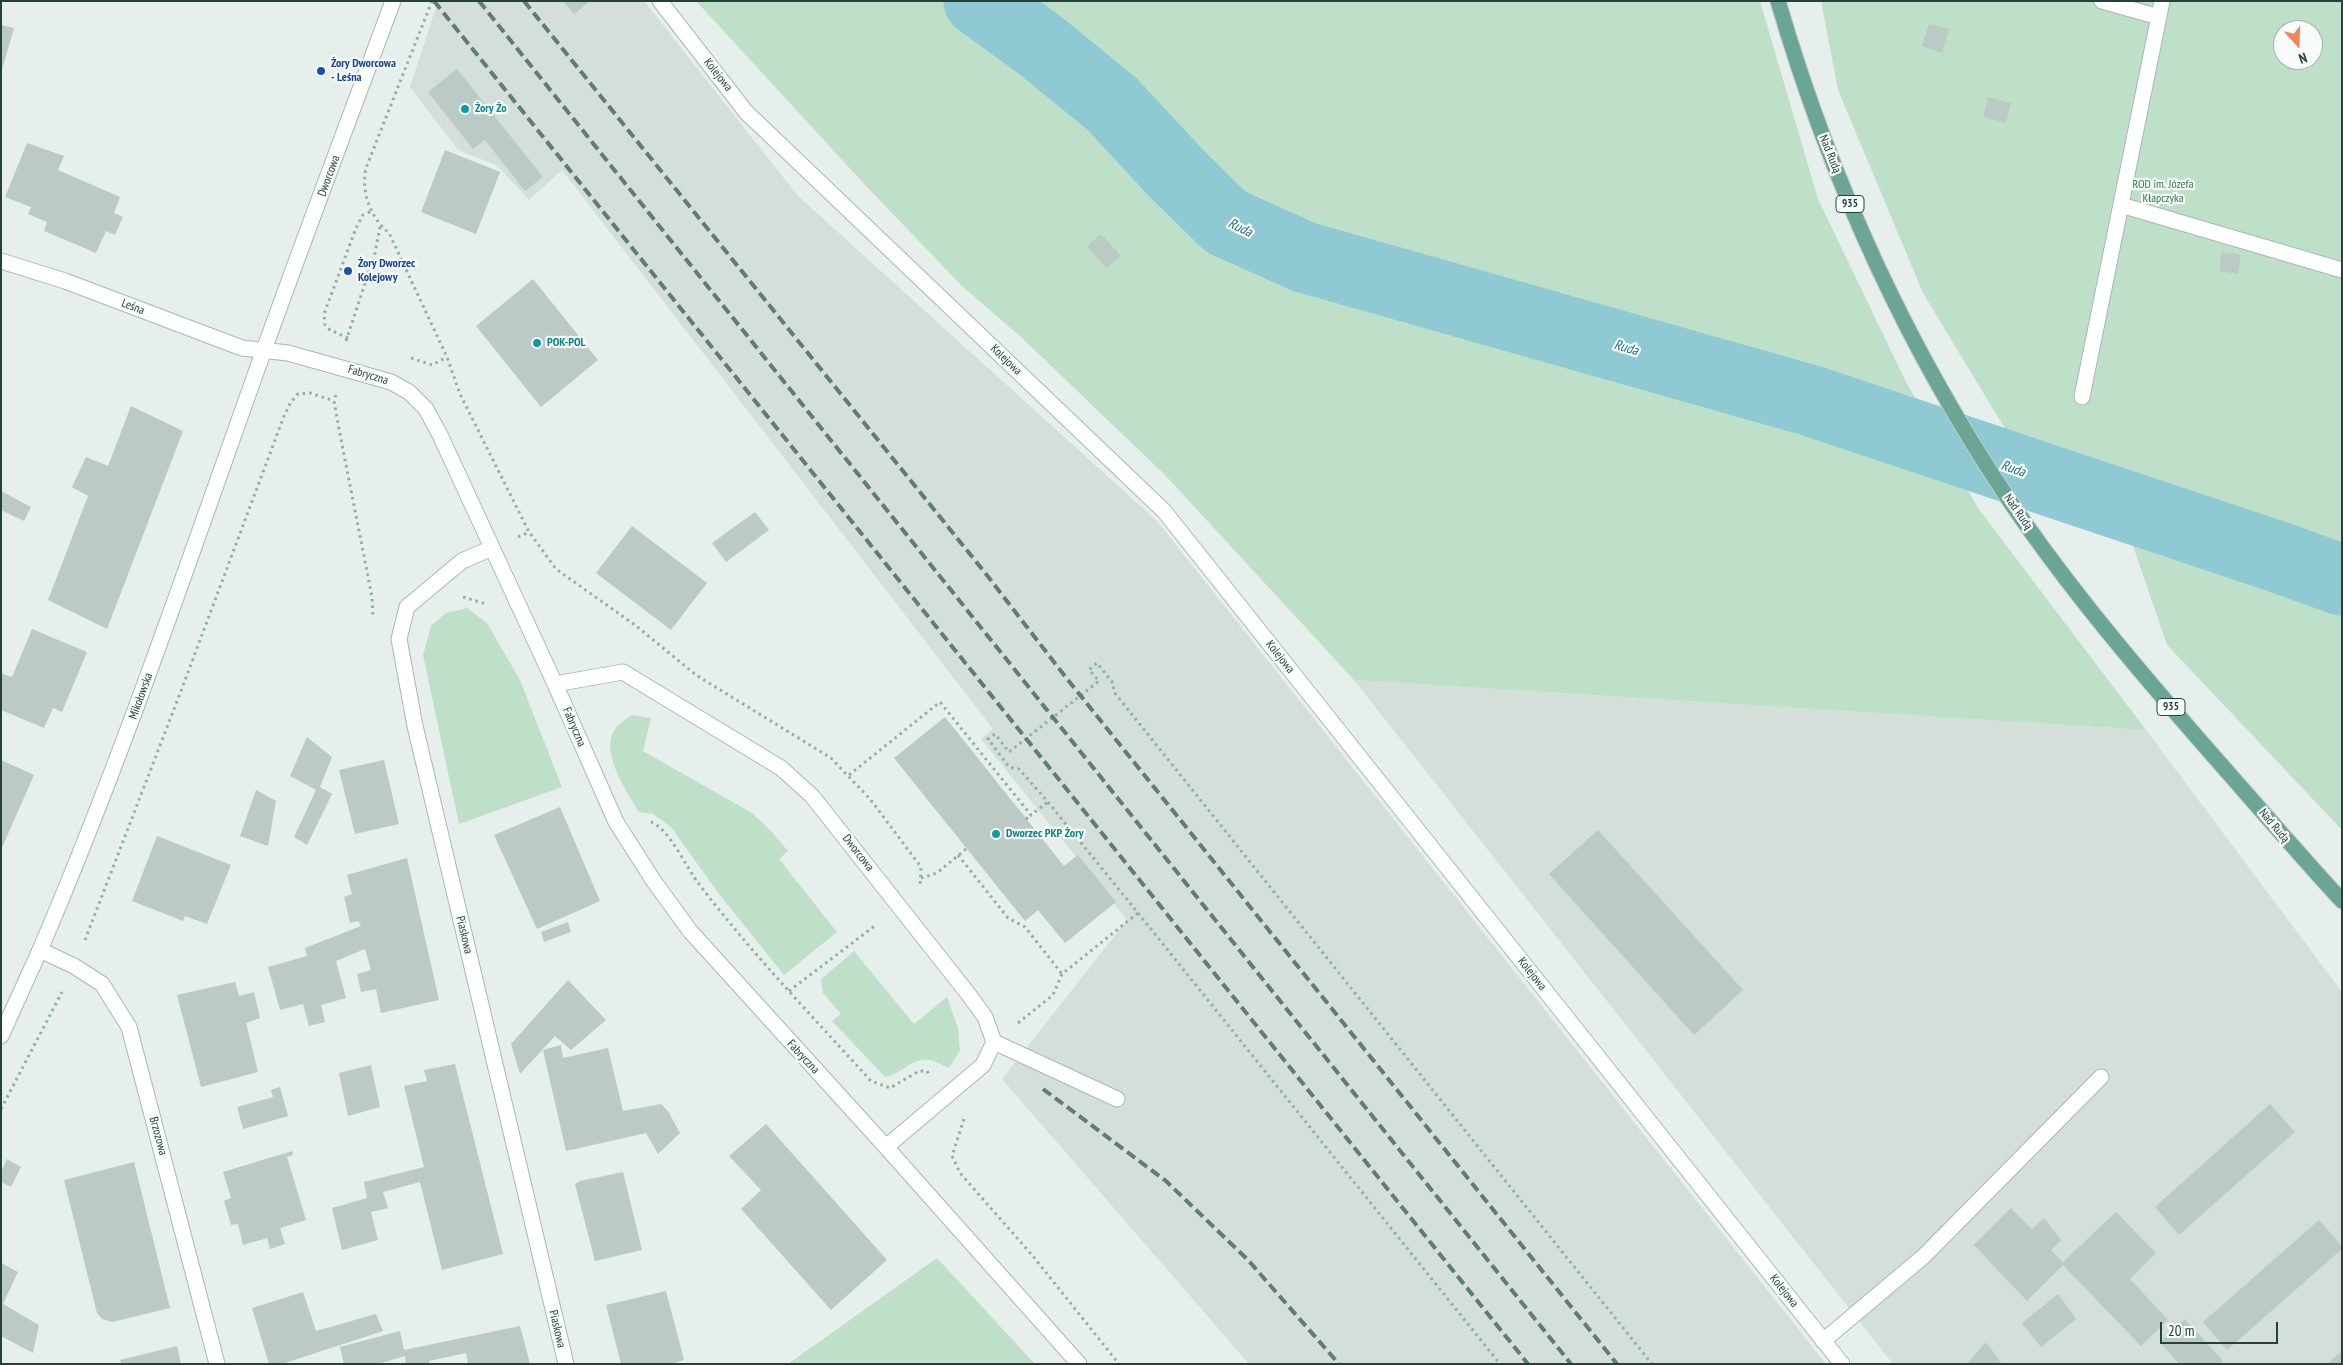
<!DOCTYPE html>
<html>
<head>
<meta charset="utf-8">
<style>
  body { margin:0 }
  #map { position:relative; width:2343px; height:1365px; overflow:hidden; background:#e6efeb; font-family:"PT Sans Narrow",sans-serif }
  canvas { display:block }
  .frame { position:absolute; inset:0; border:2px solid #24423a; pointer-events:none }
  .north { position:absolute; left:2273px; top:20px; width:50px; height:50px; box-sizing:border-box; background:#f7fbf9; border:1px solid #a3b1ad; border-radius:50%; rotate:160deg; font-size:14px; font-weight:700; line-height:20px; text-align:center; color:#24423a }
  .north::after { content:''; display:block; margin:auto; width:18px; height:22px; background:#f4845f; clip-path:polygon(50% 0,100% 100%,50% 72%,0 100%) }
  .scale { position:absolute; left:2160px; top:1322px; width:118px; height:22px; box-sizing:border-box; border:2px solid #24423a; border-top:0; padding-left:6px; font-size:15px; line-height:18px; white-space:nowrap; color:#24423a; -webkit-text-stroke:4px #f7fbf9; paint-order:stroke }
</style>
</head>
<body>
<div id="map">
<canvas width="2343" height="1365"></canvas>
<div class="frame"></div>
<div class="north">N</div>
<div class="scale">20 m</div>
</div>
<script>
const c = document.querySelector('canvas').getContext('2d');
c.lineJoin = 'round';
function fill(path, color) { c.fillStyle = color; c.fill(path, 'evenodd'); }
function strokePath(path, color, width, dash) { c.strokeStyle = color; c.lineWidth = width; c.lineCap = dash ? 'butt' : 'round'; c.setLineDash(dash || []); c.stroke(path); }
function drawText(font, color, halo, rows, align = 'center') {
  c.font = font + ' "PT Sans Narrow",sans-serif'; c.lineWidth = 4.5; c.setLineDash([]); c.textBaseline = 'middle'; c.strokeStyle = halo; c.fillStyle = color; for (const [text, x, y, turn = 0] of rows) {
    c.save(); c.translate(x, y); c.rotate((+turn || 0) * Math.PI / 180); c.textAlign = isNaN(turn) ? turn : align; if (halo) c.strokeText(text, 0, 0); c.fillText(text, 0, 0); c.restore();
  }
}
fill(new Path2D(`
  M438,1H644L798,196L1157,521L1826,1364H1249L1002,1079L1127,920L981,739L993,729L562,170L529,200L498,166L458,150L410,87Z
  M1354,680L2146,730L2342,992V1364H1893Z`), '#d4dfda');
fill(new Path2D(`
  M696,1H1760L1818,199L1906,382L1978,508L2146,730L1354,680L1166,476L1021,337L962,286L867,187Z
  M1821,1H2342V830L2167,645L2109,476L2010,437L1923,293L1838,90ZM2283,30H2313V60H2283Z
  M467,608L487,623L520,680L562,787L459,824L423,655L431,626L446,613Z
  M631,715L651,718L643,751L752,813L771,831L788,851L779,859L837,932L784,975L719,894L671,827L653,814L639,812C627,792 598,750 616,728C619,723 627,719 631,715Z
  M854,951L914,1024L947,997L958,1028L960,1050L949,1068C943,1066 936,1061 930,1060C913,1056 901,1075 885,1077L832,1021L841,1014L823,993L821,979Z
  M937,1258L1035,1364H788Z`), '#bfe0c8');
strokePath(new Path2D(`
  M979,1L1041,46L1112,104L1177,174L1226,222L1304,257L1812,401L2284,559L2342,580`), '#8ec9d4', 71);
fill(new Path2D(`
  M563,1H590L574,14Z
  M1929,24L1949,29L1942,53L1922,46Z
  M1,25L14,28L2,70H1Z
  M457,69L543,177L525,191L485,140L473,149L428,92Z
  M1988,97L2011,103L2006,123L1983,117Z
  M27,143L64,156L58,170L120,197L114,213L123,217L115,235L106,231L96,253L44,231L47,222L28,214L31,207L5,197Z
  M445,150L500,172L476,234L421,212Z
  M1099,235H1102L1121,256L1107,268L1087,247Z
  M2222,252L2241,255L2238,274L2219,271Z
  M533,279L598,360L541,407L476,326Z
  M131,406L183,431L107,629L48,600L88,496L72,487L86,457L108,466Z
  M1,491L31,507L24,521L1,510Z
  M755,512L769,530L726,562L712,543Z
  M632,526L707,583L671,630L596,573Z
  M32,629L87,652L62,712L53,708L44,728L1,710V673L12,677Z
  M945,717L1064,866L1078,855L1116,902L1065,943L1038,910L1025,921L894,758Z
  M307,737L332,757L320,787L332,794L307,845L294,837L316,790L290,776Z
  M1,760L34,775L1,850Z
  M384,760L399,824L355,834L339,770Z
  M256,790L276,801L268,846L240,836Z
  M560,807L600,901L537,929L494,835Z
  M1598,830L1743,990L1694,1035L1549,874Z
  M157,836L231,865L207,924L185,916L183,921L132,901Z
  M407,858L439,1000L381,1013L376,989L361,992L357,974L371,970L365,949L336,961L346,998L321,1005L325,1022L309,1026L303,1004L280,1010L268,967L307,956L305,948L361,926L358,921L350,923L344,897L352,894L347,875Z
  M568,922L571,932L544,942L541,932Z
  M568,980L606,1020L571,1050L555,1036L520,1074L511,1044Z
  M235,982L239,996L254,992L260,1018L246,1023L258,1072L201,1087L177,995Z
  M561,1045L563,1058L608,1048L623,1111L661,1104L668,1111L680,1133L658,1154L646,1133L566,1151L543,1050Z
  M455,1064L503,1254L442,1270L420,1182L383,1192L388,1208L371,1212L378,1240L342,1250L332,1208L367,1198L364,1182L424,1167L404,1086L427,1081L424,1070Z
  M371,1065L380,1107L348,1116L339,1073Z
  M280,1087L288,1116L243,1129L237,1107L273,1097L271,1090Z
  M2270,1104L2295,1132L2179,1235L2155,1207Z
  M766,1124L887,1260L831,1310L741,1209L761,1190L729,1156Z
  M292,1151L293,1155L287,1157L306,1220L280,1228L285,1244L270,1249L267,1238L243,1245L238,1224L231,1225L224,1201L231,1198L223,1172Z
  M7,1159L21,1167L11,1187L1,1182V1172Z
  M134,1162L170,1308L112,1322L102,1319L97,1313L64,1180Z
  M623,1172L642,1250L595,1261L575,1184L580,1181Z
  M2011,1208L2032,1229L2044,1218L2061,1240L2051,1250L2063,1262L2116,1212L2156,1253L2130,1279L2168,1320L2141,1346L2063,1265L2027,1301L1974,1245Z
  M2319,1220L2342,1246V1249L2227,1350L2203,1322Z
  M1,1263L18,1272L3,1304L39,1325L33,1353L1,1336Z
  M666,1291L684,1360L670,1364H621L606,1305Z
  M303,1292L316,1331L376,1314L383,1331L282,1364H269L252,1308Z
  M2058,1294L2076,1319L2041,1347L2022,1323Z
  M2185,1319L2223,1361L2219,1364H2179L2160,1342Z
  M520,1326L530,1364H468L466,1353L429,1361L430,1364H406L405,1356L378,1364H344L340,1347L400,1331L404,1350Z
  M1987,1343L2002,1364H1967L1984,1344Z
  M177,1346L181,1364H121L120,1360Z
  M2342,1351V1364H2327Z`), '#bbcac4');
const lane = new Path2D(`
  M2102,1L2159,17
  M2121,205L2342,270
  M2082,397L2162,1
  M40,950C124,754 192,551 264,350C306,233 350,117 393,1
  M994,1042L1117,1099
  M1823,1341L1924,1256L2101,1077`);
const street = new Path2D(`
  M660,1L746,112L1164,511L1842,1364
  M1,261L65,281L242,348L288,353L391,382L409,392L426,409L440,435L555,684L616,822L653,880L690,931L886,1147L1079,1364
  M492,548L462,561L407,607L399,639L415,726L566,1364
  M555,684L623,672L781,768L812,796L969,995L985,1017L994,1042L983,1065L886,1147
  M40,950L74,966L102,984L129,1027L217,1364`);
const secondary = new Path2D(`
  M1,1036L40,950`);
const primary = new Path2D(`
  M1778,1C1830,179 1908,350 2011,503C2071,591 2140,672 2210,752C2254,802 2297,852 2342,901`);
strokePath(lane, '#a8b8b2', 17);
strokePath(street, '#a8b8b2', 17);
strokePath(secondary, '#a4bbb3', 17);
strokePath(primary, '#c2cac8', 17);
strokePath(new Path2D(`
  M432,1L366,168C361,191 370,218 389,233L447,357L460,394L529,532L556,569L635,625L696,675L831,758L870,799L921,867L920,887
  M348,338L330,330L325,325L324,314L356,228L363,215L372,211
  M346,341L375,253L380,227
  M411,358L432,365L447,357
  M336,395L334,401L338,424L372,597L373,618
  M518,537L529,532
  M463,597L486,604
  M849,775L940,702L1031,815L1048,802
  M1026,819L1031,815
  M651,822C669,828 687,869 699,884C752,954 813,1017 871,1081L890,1088L919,1071H927L929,1075
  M958,855L1008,918L1025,927L1062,974
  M921,878L937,873L966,849
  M1138,913L1500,1364
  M85,940L181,691L284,416L291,402L298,394L310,393L334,401
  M789,991L876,925
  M1018,1023L1053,995L1062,974L1138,913L1048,802L1019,769L1009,767L988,739L995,734L1009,752L1099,681L1089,670L1097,663L1113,683L1114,692L1652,1364
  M1,1109L62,992
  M964,1119L952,1156L960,1173L1032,1255L1119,1364`), '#86b3a5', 3, [2.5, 4]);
strokePath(lane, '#fff', 15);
strokePath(street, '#fff', 15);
strokePath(secondary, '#fff', 15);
strokePath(primary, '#6aa596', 15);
strokePath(new Path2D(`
  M434,1L1528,1364
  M479,1L1571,1364
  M524,1L986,574L1064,675L1617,1364
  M1043,1089L1166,1181L1248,1260L1339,1364`), '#5f7d75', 4, [10, 5]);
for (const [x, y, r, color] of [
  [321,71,5,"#1a4fb4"],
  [465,109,5,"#0f9aa8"],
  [348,271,5,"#1a4fb4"],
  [537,343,5,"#0f9aa8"],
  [996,834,5,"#0f9aa8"]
]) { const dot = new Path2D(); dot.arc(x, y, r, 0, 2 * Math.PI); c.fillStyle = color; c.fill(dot); strokePath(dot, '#f7fbf9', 2); }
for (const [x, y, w] of [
  [1850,204,28],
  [2171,707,28]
]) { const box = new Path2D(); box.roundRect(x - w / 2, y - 8.5, w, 17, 4); c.fillStyle = '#f7fbf9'; c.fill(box); strokePath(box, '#24423a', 1); }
drawText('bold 11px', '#24423a', null, [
  ["935",1850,204],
  ["935",2171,707]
]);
drawText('bold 12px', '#164399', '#f7fbf9', [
  ["Żory Dworcowa",331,64],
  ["- Leśna",331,78],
  ["Żory Dworzec",358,264],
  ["Kolejowy",358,278]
], 'left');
drawText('12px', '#24423a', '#f7fbf9', [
  ["Kolejowa",718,75,52],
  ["Nad Rudą",1830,154,68],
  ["Dworcowa",329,176,-70],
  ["Leśna",133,307,21],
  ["Kolejowa",1006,360,44],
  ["Fabryczna",368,375,17],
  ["Nad Rudą",2018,512,55],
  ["Kolejowa",1280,657,52],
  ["Mikołowska",141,696,-70],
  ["Fabryczna",574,727,67],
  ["Nad Rudą",2274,826,50],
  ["Dworcowa",858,853,52],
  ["Piaskowa",464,935,77],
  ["Kolejowa",1532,974,52],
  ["Fabryczna",803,1057,47],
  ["Brzozowa",158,1136,75],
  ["Kolejowa",1784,1291,52],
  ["Piaskowa",557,1329,77]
]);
drawText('bold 12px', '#0d838f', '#f7fbf9', [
  ["Żory Żo",475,109],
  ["POK-POL",547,343],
  ["Dworzec PKP Żory",1006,834]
], 'left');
drawText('12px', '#2d7a4b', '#f7fbf9', [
  ["ROD im. Józefa",2163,185],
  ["Kłapczyka",2163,199]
]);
drawText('italic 14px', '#1c6f80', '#f7fbf9', [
  ["Ruda",1240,228,26],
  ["Ruda",1626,348,16],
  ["Ruda",2013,469,19]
]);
</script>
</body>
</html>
